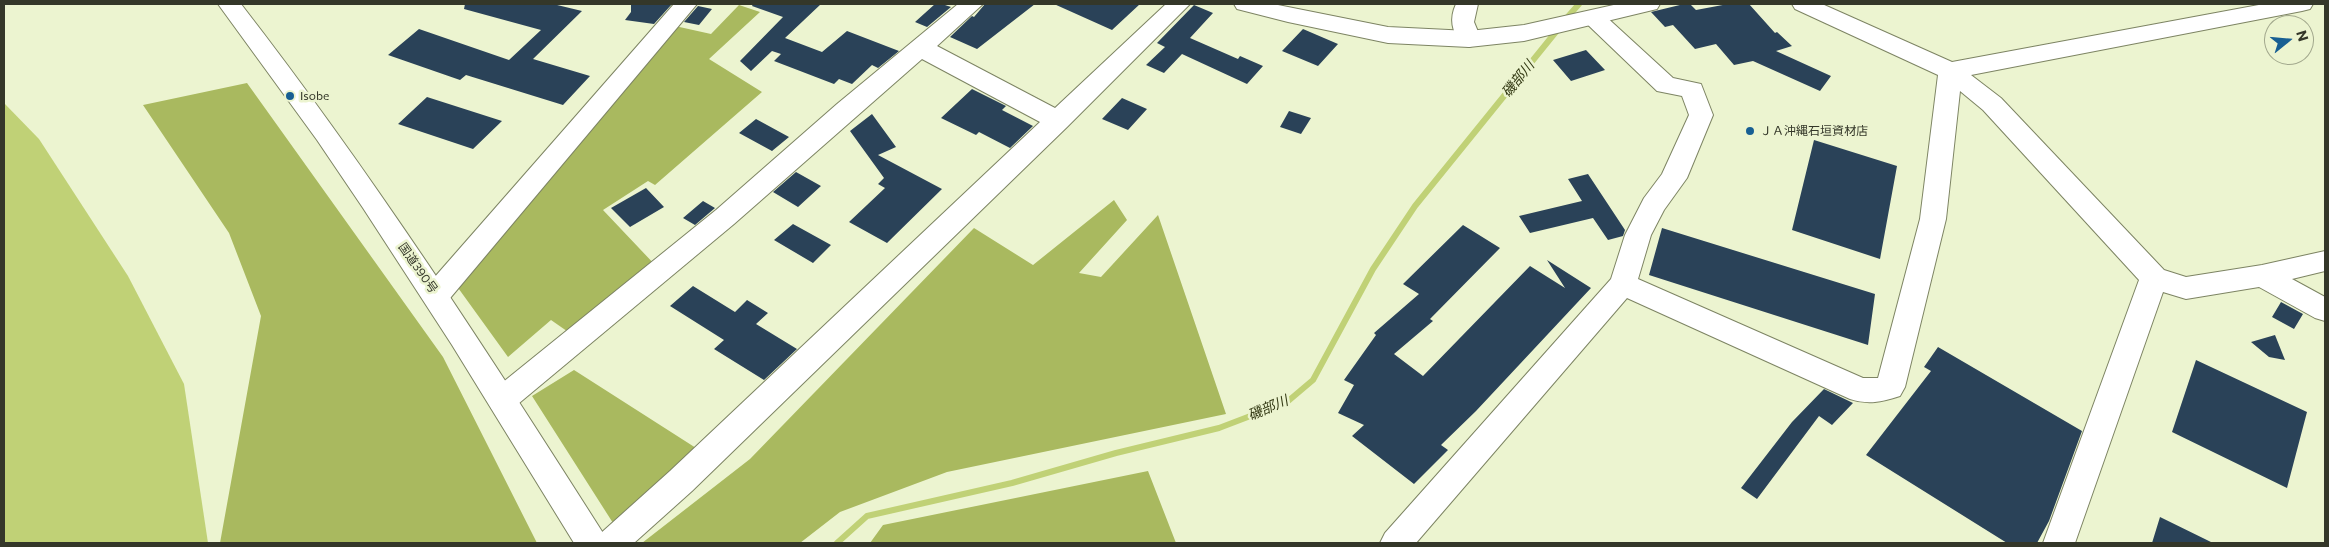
<!DOCTYPE html>
<html>
<head>
<meta charset="utf-8">
<style>
  body { margin:0 }
  #map { position:relative; width:2329px; height:547px; overflow:hidden; background:#ecf4d0; font-family:Commissioner,sans-serif }
  canvas { display:block }
  .frame { position:absolute; inset:0; border:5px solid #343729; pointer-events:none }
  .north { position:absolute; left:2264px; top:15px; width:50px; height:50px; box-sizing:border-box; background:#ecf4d0; border:1px solid #a2a88d; border-radius:50%; rotate:73deg; font-size:14px; font-weight:700; line-height:20px; text-align:center; color:#343729 }
  .north::after { content:''; display:block; margin:auto; width:18px; height:22px; background:#185f93; clip-path:polygon(50% 0,100% 100%,50% 72%,0 100%) }
</style>
</head>
<body>
<div id="map">
<canvas width="2329" height="547"></canvas>
<div class="frame"></div>
<div class="north">N</div>
</div>
<script>
const c = document.querySelector('canvas').getContext('2d');
c.lineJoin = 'round';
function fill(path, color) { c.fillStyle = color; c.fill(path, 'evenodd'); }
function strokePath(path, color, width, dash) { c.strokeStyle = color; c.lineWidth = width; c.lineCap = dash ? 'butt' : 'round'; c.setLineDash(dash || []); c.stroke(path); }
function drawText(font, color, halo, rows, align = 'center') {
  c.font = font + ' Commissioner,"Noto Sans JP",sans-serif'; c.lineWidth = 5; c.setLineDash([]); c.textBaseline = 'middle'; c.strokeStyle = halo; c.fillStyle = color; for (const [text, x, y, turn = 0] of rows) {
    c.save(); c.translate(x, y); c.rotate((+turn || 0) * Math.PI / 180); c.textAlign = isNaN(turn) ? turn : align; if (halo) c.strokeText(text, 0, 0); c.fillText(text, 0, 0); c.restore();
  }
}
fill(new Path2D(`
  M739,5L760,12L709,59L762,92L655,185L648,181L603,210L657,267L574,336L551,320L508,357L456,285L675,26L711,34Z
  M247,83L443,357L537,543H220L261,316L229,233L143,105Z
  M1114,200L1127,220L1079,273L1101,277L1158,215L1226,414L947,472L840,512L800,543H642L750,459L974,228L1033,265Z
  M574,370L696,448L613,523L532,396Z
  M1148,471L1176,543H870L883,525Z`), '#a9b95f');
fill(new Path2D(`
  M4,103L39,139L128,276L184,384L208,543H4Z`), '#c0d176');
strokePath(new Path2D(`
  M1565,20L1579,4
  M837,543L867,516L1012,483L1116,453L1219,428L1287,402L1313,380L1373,269L1415,206L1559,28`), '#c0d176', 6);
fill(new Path2D(`
  M465,4H553L582,11L533,59L590,76L563,105L466,75L460,80L388,55L419,29L509,60L541,30L464,9Z
  M631,4H672L654,24L625,20L631,12Z
  M753,4H821L785,38L822,52L847,31L899,51L878,68L872,65L852,84L839,79L834,84L774,61L781,54L772,51L751,71L740,61L783,17L752,6Z
  M935,4H942L951,7L927,27L915,22Z
  M985,4H1035L977,49L950,37L972,16L974,17Z
  M1054,4H1140L1112,30Z
  M1684,4H1690L1696,10L1728,4H1749L1775,33L1777,32L1792,46L1776,51L1831,76L1820,91L1753,61L1734,65L1716,44L1695,49L1673,25L1665,27L1651,12Z
  M1194,5L1213,13L1190,38L1238,59L1240,56L1263,66L1247,84L1182,54L1164,73L1146,65L1165,47L1157,43Z
  M698,6L712,9L699,25L684,22Z
  M1303,29L1338,44L1318,66L1282,51Z
  M1586,50L1605,70L1571,81L1553,60Z
  M972,89L1006,106L1002,110L1033,126L1010,148L979,132L976,135L941,118Z
  M427,97L502,121L473,149L398,124Z
  M1122,98L1147,109L1128,130L1102,119Z
  M1289,111L1311,118L1301,134L1280,127Z
  M872,114L896,147L878,155L942,189L887,243L849,222L885,188L878,184L884,178L850,131Z
  M756,119L789,137L772,151L739,133Z
  M1814,140L1897,166L1880,259L1792,230Z
  M796,172L821,186L798,207L773,192Z
  M1588,174L1625,230L1623,236L1608,240L1593,218L1530,233L1519,216L1582,201L1568,179Z
  M646,188L664,207L630,227L611,208Z
  M703,201L715,208L695,225L683,218Z
  M793,224L831,245L813,263L774,240Z
  M1463,225L1500,248L1430,319L1433,321L1394,354L1423,376L1530,266L1565,288L1547,260L1591,288L1476,411L1441,445L1448,450L1414,484L1352,436L1364,425L1338,413L1354,385L1344,380L1376,335L1374,333L1419,294L1403,284Z
  M1662,228L1875,294L1868,345L1649,275Z
  M693,286L735,312L747,300L768,313L756,324L797,349L764,380L714,349L724,340L670,306Z
  M2281,302L2303,314L2294,329L2272,317Z
  M2275,335L2285,360L2269,357L2251,342Z
  M1938,347L2082,431L2049,521L2037,543H2007L1866,455L1931,371L1924,367Z
  M2196,360L2307,412L2287,488L2172,432Z
  M1824,389L1853,403L1832,425L1819,416L1757,499L1741,488L1792,422Z
  M2160,517L2213,543H2152Z`), '#2a4258');
const minor = new Path2D(`
  M674,4H697L446,303L436,306L426,303L422,295L426,287Z
  M958,4H983L937,46L1055,108L1166,4H1190L1067,127L692,491L634,543H596L601,533L670,471L1040,122L922,59L734,224L512,409L502,412L492,409L487,400L492,391L716,210L837,104Z
  M1456,4H1478L1474,22L1481,39L1477,44L1469,47L1461,44C1452,31 1449,19 1456,4Z
  M1792,4H1822L1952,62L2264,4H2313L2310,9L2302,11L1971,75L2001,98L2164,270L2186,277L2262,265L2325,251V271L2292,279L2325,297V321L2315,318L2259,287L2186,299L2163,292L2075,543H2043L2139,280L1983,110L1960,91L1946,219L1905,387L1900,396C1882,402 1868,405 1850,399L1627,298L1416,543H1380L1385,533L1611,279L1625,235L1644,198L1662,174L1689,115L1682,96L1657,91L1586,23L1582,18L1586,13L1594,10L1602,13L1673,78L1701,84L1713,115L1687,178L1664,210L1651,235L1638,279L1863,378H1878L1920,219L1938,75L1795,9Z`);
const major = new Path2D(`
  M1234,4H1273L1388,27L1469,31L1524,25L1618,4H1660L1657,9L1524,41L1469,47L1388,43L1288,22L1237,9Z`);
const highway = new Path2D(`
  M218,4H241C372,173 488,352 603,533L608,543H574L452,345L363,208L317,140Z`);
strokePath(minor, '#7d8463', 2);
strokePath(major, '#7d8463', 2);
strokePath(highway, '#7d8463', 2);
fill(minor, '#fff');
fill(major, '#fff');
fill(highway, '#fff');
for (const [x, y, r, color] of [
  [290,96,5,"#185f93"],
  [1750,131,5,"#185f93"]
]) { const dot = new Path2D(); dot.arc(x, y, r, 0, 2 * Math.PI); c.fillStyle = color; c.fill(dot); strokePath(dot, '#ecf4d0', 2); }
drawText('12px', '#343729', '#ecf4d0', [
  ["Isobe",300,96],
  ["ＪＡ沖縄石垣資材店",1760,131]
], 'left');
drawText('12px', '#343729', '#ecf4d0', [
  ["国道390号",418,268,55]
]);
drawText('italic 14px', '#333913', '#ecf4d0', [
  ["磯部川",1518,79,-51],
  ["磯部川",1268,408,-23]
]);
</script>
</body>
</html>
